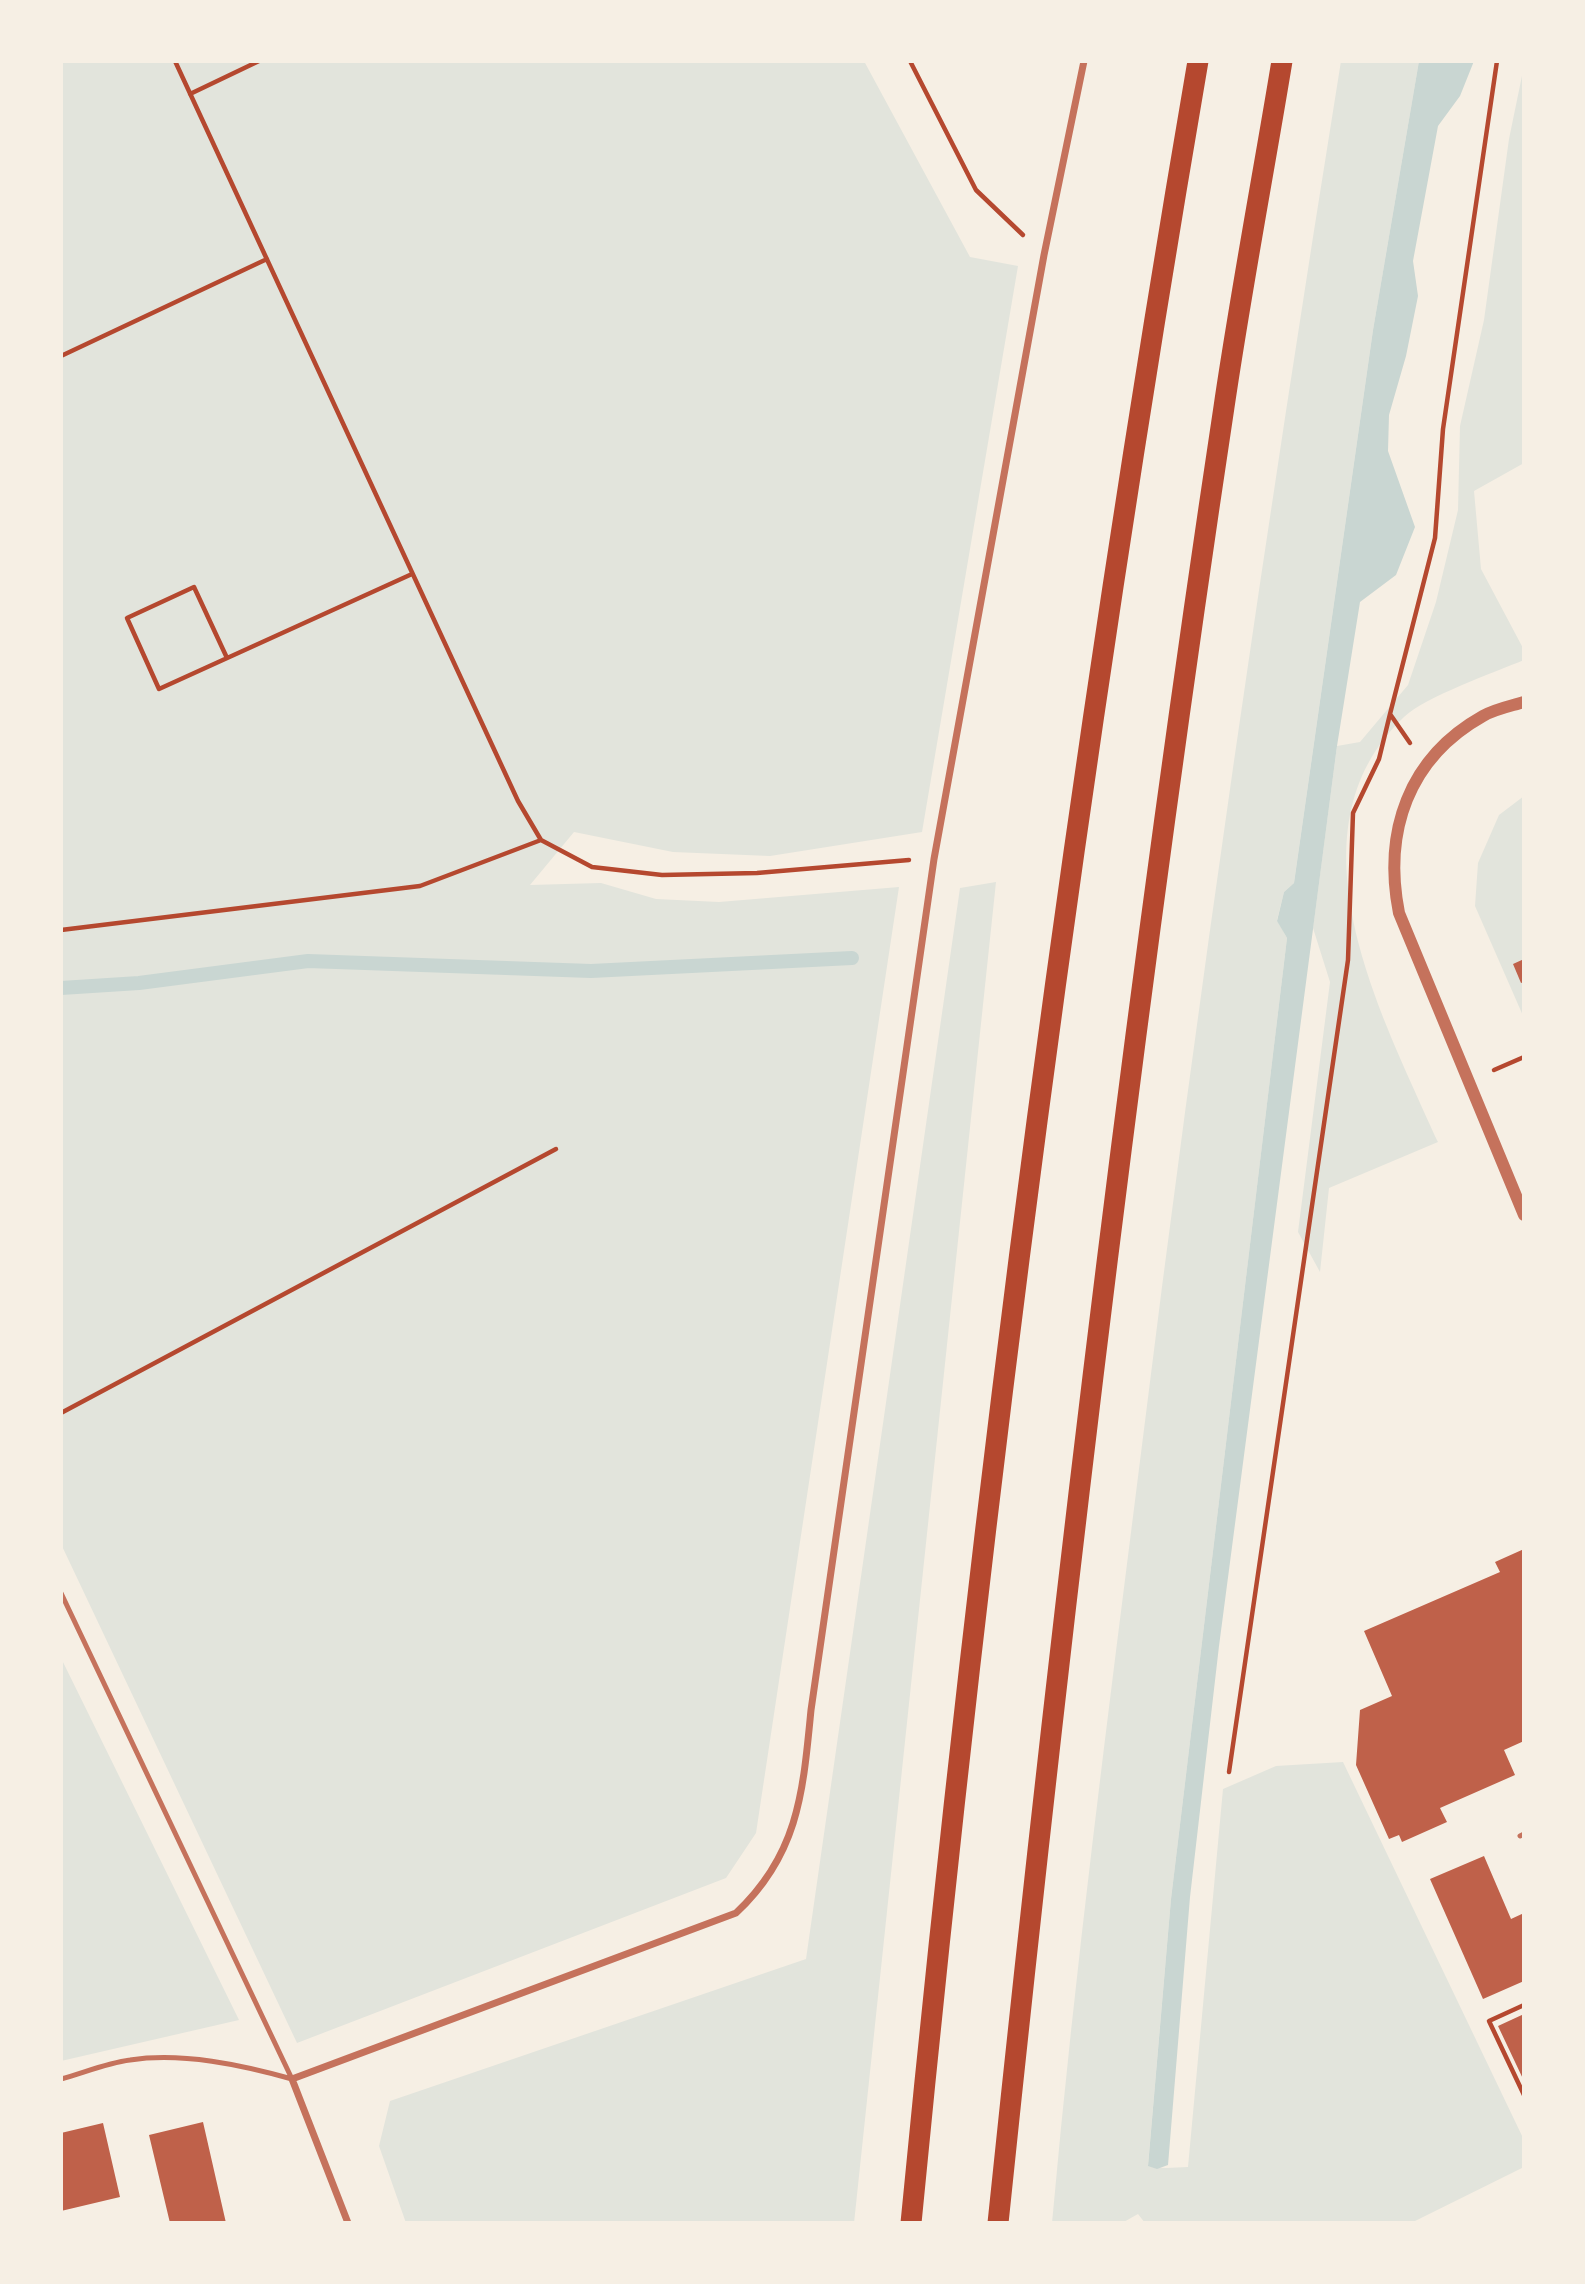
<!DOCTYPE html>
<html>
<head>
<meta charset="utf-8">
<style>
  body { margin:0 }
  #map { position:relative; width:1585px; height:2284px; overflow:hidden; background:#f6efe4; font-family:Montserrat,sans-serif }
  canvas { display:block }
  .frame { position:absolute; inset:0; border:63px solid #f6efe4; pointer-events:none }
</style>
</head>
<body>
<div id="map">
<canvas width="1585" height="2284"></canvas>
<div class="frame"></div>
</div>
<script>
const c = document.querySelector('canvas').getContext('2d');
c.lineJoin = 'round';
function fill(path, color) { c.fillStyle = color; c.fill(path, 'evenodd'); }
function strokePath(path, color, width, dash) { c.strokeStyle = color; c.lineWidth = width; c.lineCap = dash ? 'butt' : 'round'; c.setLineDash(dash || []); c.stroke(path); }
fill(new Path2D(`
  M61,61H864L970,257L1018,266L922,832L770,856L673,852L574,832L530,885L601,883L656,899L719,902L899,887L756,1833L726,1878L297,2043L61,1544Z
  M1341,61H1419L1373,330L1294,883L1284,892L1277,920L1287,938L1171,1899L1148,2165C1160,2170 1175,2167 1188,2167L1223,1789L1276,1766L1343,1762L1524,2140V2167L1411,2223H1145L1138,2214L1122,2223H1052C1075,1968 1108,1715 1140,1461C1198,993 1266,527 1341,61Z
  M1524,66V463L1474,491L1481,569L1524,650V660C1495,672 1425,697 1404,717C1282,833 1383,1017 1438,1142L1329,1188L1320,1272L1298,1232L1330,982L1313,928L1337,746L1360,742L1408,685L1436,602L1458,510L1460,426L1484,320L1509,139Z
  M1524,796V1018L1475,906L1478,863L1499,815Z
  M996,882L854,2223H406L379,2146L390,2101L806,1959L960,888Z
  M61,1658L239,2020L61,2061Z`), '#e2e4dc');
fill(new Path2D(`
  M1419,61H1474L1460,96L1438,126L1413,261L1418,296L1406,356L1389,415L1388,451L1415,527L1396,575L1360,602L1337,746L1219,1646L1190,1897L1168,2165L1157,2169L1148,2166L1171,1899L1287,938L1277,921L1284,892L1294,883L1373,330Z`), '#c9d6d2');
strokePath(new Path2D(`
  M61,988L139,983L308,961L591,971L852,958`), '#c9d6d2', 14);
fill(new Path2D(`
  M1524,959V982L1521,983L1513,964Z
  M1524,1549V1741L1504,1750L1515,1775L1440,1808L1447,1822L1402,1842L1399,1835L1389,1839L1356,1765L1360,1710L1392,1696L1364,1631L1500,1572L1495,1562Z
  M1484,1856L1511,1919L1524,1913V1981L1483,1999L1430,1879Z
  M1524,2014V2081L1498,2026Z
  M203,2122L226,2223H170L149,2135Z
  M103,2123L120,2197L61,2211V2133Z`), '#bf614a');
strokePath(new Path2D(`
  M175,61L518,801L541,840L592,867L662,875L757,873L909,860
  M910,61L976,190L1023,235
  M190,94L259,61
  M61,356L267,259
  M227,658L194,587L127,618L159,689L412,574
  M1410,743L1390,714L1435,538L1443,429L1497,61
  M61,930L420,886L541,840
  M1494,1070L1524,1057
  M61,1413L556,1149
  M1229,1772L1348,960L1353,813L1379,759L1390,714
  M1524,2005L1489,2021L1524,2095`), '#b5482f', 4.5);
strokePath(new Path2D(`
  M61,1593L292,2079
  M1520,1836L1524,1834
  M61,2079C83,2073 107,2063 130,2060C182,2052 242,2065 292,2079`), '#c5725c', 5);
strokePath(new Path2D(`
  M348,2223L292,2079L736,1913C799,1854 803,1791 811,1710L934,859L1044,255L1084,61`), '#c5725c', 7);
strokePath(new Path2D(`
  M1524,702C1511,706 1495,709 1483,716C1408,758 1383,832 1399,913L1524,1215`), '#c5725c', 12);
strokePath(new Path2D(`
  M911,2223C981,1500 1075,777 1198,61
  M998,2223C1061,1616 1133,1010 1224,407C1241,291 1263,176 1282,61`), '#b5482f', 21);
</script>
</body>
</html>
